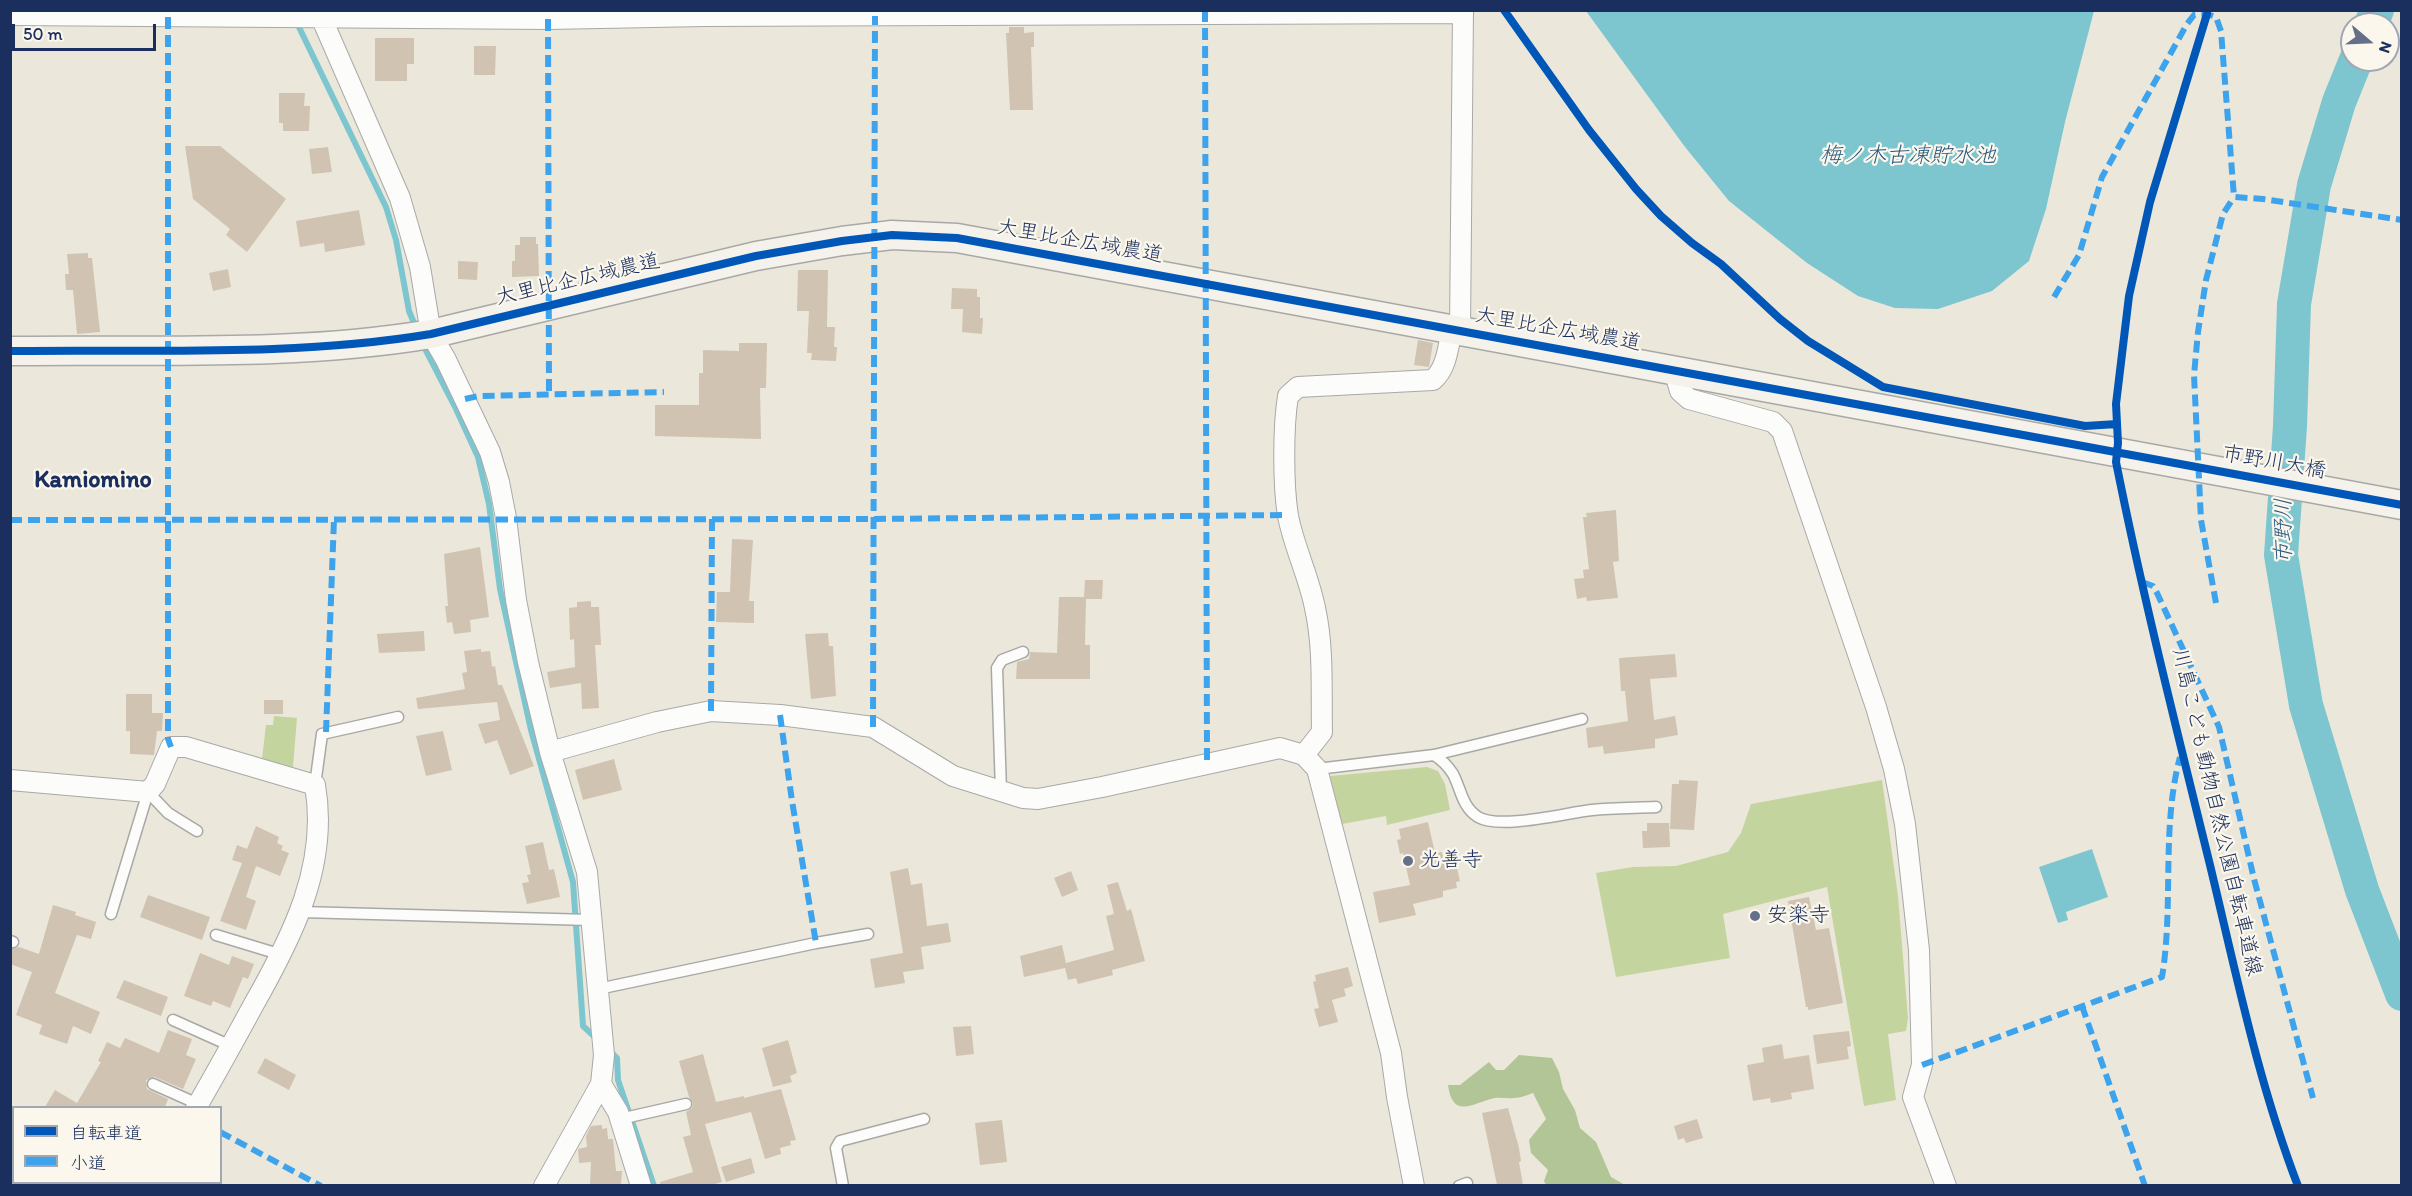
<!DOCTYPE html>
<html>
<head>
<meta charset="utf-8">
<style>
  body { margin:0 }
  #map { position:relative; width:2412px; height:1196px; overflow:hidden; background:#ebe8db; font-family:Itim,"Klee One",sans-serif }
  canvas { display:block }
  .frame { position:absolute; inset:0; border:12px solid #1b2f5e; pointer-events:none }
  .legend { position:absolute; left:12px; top:1106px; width:210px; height:78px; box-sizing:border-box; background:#fbf7ec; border:2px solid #a1a7b3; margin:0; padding:8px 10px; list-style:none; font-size:18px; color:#1b2f5e }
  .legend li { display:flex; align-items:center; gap:12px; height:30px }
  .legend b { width:30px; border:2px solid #a1a7b3 }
  .north { position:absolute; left:2340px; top:12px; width:60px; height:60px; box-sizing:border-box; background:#fbf7ec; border:2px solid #a1a7b3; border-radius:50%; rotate:109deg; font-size:16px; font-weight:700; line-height:24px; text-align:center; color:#1b2f5e }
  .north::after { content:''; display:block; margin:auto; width:21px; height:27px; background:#64708a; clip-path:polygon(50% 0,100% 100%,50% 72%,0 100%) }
  .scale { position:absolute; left:12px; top:24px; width:144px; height:27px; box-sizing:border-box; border:3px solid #1b2f5e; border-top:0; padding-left:8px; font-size:18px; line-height:21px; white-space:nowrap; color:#1b2f5e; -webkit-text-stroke:4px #fbf7ec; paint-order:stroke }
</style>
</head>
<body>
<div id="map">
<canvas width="2412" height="1196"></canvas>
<div class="frame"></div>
<ul class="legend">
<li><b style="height:8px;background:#0057b8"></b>自転車道</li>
<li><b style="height:8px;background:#3da3ed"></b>小道</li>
</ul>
<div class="north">N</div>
<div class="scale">50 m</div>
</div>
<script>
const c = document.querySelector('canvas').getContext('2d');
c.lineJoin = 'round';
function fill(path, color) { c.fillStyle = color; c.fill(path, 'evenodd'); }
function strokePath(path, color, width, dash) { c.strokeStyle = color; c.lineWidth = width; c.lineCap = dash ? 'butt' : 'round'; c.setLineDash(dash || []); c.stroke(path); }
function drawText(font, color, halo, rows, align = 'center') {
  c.font = font + ' Itim,"Klee One",sans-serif'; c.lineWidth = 4.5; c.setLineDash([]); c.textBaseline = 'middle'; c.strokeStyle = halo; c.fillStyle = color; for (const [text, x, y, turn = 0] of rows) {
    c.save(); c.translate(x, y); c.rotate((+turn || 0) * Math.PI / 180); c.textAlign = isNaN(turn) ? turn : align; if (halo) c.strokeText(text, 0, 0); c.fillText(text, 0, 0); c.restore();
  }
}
fill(new Path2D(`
  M274,716L297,718L293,767L262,759L266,725H273Z
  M1427,767L1438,771L1445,784L1450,810L1387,825L1386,816L1342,824L1330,776Z
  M1882,780L1898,896L1908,1018L1906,1031L1888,1034L1896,1100L1864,1106L1827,887L1723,914L1730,958L1616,977L1596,873L1633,867L1676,866L1728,852L1741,833L1751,804Z`), '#c3d49e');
fill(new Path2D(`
  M1519,1055L1552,1058L1559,1072L1563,1089L1575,1110L1580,1128L1596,1142L1611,1177L1625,1185H1546L1544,1181L1548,1170L1531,1153L1529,1140L1546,1119L1533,1093C1527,1095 1521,1098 1514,1098C1508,1099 1501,1097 1495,1098C1474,1102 1453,1121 1448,1085H1460L1489,1062L1496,1070H1504Z`), '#b1c597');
fill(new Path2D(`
  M1586,11H2094L2065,122L2046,209L2029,261L1992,291L1938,309L1895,308L1858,296L1807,263L1729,201L1685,147Z
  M2092,849L2108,897L2066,912L2068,920L2058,923L2039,867Z`), '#7dc6d0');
strokePath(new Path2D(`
  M296,21L386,207L396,240L409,311L416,328
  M422,343L456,409L478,457L489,504L500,589L531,730L573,882L583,1026L598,1040
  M608,1049L617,1058L618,1080L654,1186`), '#7dc6d0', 6);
strokePath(new Path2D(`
  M2371,24L2377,10
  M2356,60L2339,102L2314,185L2294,304L2290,426L2281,555L2306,705L2362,890L2402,994`), '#7dc6d0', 34);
fill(new Path2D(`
  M1009,27H1024V33L1034,32V47H1031L1033,110H1010L1006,33H1009Z
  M375,38H414V64H407V81H375Z
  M474,46H496L495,75H474Z
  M279,93H305L304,106H310L309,131H283V123H279Z
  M185,146H220L286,199L247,252L226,235L230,229L193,199Z
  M328,147L332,172L312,174L309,149Z
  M359,210L365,245L325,252L324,243L300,247L296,221Z
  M520,237H536V244H538L539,276L512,277V261H515V245H520Z
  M88,253V258H92L100,332L77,334L73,290H66L65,274H69L67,254Z
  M458,261L478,262L477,280L458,279Z
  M228,269L231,287L213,291L209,273Z
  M798,270H828L827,327H835L834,347H837L836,361L811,360L812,353H807L809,311H797Z
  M952,288L977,289V297H980V318H983L982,334L962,332L963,309H951Z
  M1418,340L1433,343L1429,367L1414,365Z
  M739,343H767L766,388H760L761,439L655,436V405H699V373H703V350L739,351Z
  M1616,510L1619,561L1613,562L1618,598L1587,601L1586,597L1577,599L1574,579L1584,578L1583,570L1589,569L1583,517H1587L1586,513Z
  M732,539L753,540L749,601H754V623L716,622L717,592H730Z
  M480,547L489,617L470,620L471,632L454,634L452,622L447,623L445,606H448L444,554Z
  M1085,580H1103L1102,599H1086L1085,645H1090V679H1016L1017,662L1029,659L1030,652L1057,653L1059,597H1084Z
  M591,601V607H599L601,645H595L599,708L582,709L581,683L550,688L547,672L575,667L574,639L570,640L569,608L577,607V602Z
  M424,631L425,651L379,653L377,634Z
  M828,633L829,646H833L836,696L811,699L805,634Z
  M481,649V652L490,651L492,667L495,666L498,685H502L534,766L510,775L497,740L485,744L478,724L500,720L497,702L418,709L416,698L465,689L462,673L467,672L464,651Z
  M1675,654L1677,677L1650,679L1654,720L1675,716L1678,735L1655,739V748L1604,754L1603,746L1588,748L1586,728L1628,721L1625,691H1621L1619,658Z
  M126,694H152V713H163L162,731H157L154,755L130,754V731H126Z
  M264,700H283V714H264Z
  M443,731L452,770L426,776L416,736Z
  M614,759L622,790L583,800L575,770Z
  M1679,780L1698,781L1694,830L1670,829L1672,784H1679Z
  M1428,822L1435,853L1442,852L1445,867L1456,864L1460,881L1456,882L1457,888L1443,891V897L1413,904L1416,915L1379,923L1373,892L1410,885L1403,853L1400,854L1397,840L1401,839L1399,829Z
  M1647,823H1669L1670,847L1643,848L1642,831H1647Z
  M256,826L279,837L277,843L283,846L281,850L289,853L280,876L256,866L246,897L256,901L246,930L220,921L242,863L232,860L237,845L247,849Z
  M543,842L549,870L554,869L560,897L527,904L522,883L529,882L527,875L531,874L525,846Z
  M908,868L911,885L922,883L927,926L948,923L951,942L921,947L924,969L903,972L905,983L875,988L870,959L903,953L890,872Z
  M1071,871L1078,890L1062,897L1054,878Z
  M1118,882L1127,911L1131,909L1145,961L1112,970L1113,975L1078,984L1076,978L1068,980L1065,968L1024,977L1020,956L1062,945L1066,963L1114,950L1106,916L1114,914L1107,885Z
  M148,895L210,917L202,940L140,917Z
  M1809,897L1816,930L1829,928L1843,1003L1808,1010V1007H1806L1788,901Z
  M53,905L76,912L75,915L96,922L91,939L77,935L55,993L100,1012L91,1034L73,1026L67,1044L39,1034L42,1025L16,1015L32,972L10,964V949L19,947L39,954Z
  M200,953L229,965L232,956L254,964L248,979L243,977L230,1008L213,1001L211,1006L184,996Z
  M1348,967L1353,986L1344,989L1346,996L1332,1000L1338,1022L1319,1027L1314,1009L1319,1008L1313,982L1316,981L1315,975Z
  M124,980L168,997L161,1016L116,998Z
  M971,1026L974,1054L956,1056L953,1027Z
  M168,1030L192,1039L186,1055L196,1059L183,1089L155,1077L146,1080L147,1089L168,1099L165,1107H45L55,1090L77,1103L101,1062L98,1061L107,1042L120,1048L125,1038L159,1053Z
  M1849,1031L1851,1046L1847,1047L1849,1059L1817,1064L1813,1035Z
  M788,1040L797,1073L790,1076L792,1082L773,1087L762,1048Z
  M1782,1044L1784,1059L1809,1055L1814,1089L1791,1093L1792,1099L1771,1103L1770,1098L1753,1101L1747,1065L1764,1062L1762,1048Z
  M703,1054L716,1102L744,1096V1098L781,1089L796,1140L790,1141L791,1145L780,1148L781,1154L765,1159L751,1112L705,1124L722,1182L711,1185H660V1182L693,1172L683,1137L691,1135L686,1112L692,1108L693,1103L689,1097L679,1061Z
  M265,1058L296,1075L289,1090L257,1073Z
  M1508,1108L1519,1148L1521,1161L1519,1162L1523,1185H1497L1482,1113Z
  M1697,1119L1703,1138L1686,1143L1684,1138L1678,1140L1674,1126Z
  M1002,1120L1007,1162L980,1165L975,1123Z
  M602,1125V1129L607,1128L608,1139H613L616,1171H622L621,1185H590L591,1162L579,1163L578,1149L587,1147L586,1136L591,1126Z
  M751,1158L755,1173L726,1182L721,1167Z`), '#d0c3b2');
const lane = new Path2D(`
  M1434,755C1442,760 1448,766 1453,774C1461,789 1462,807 1478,817C1500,830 1565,813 1592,810C1613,808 1634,808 1656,807
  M1317,769L1434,755L1582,719
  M315,785L322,734L398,717
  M1001,792L997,668L1002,660L1023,652
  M301,912L590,920
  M111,914L148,792L168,813L197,831
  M216,935L282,955
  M10,941L13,942
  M598,989L816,943L868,934
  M173,1020L231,1046
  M153,1084L198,1104
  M620,1119L686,1104
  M843,1186L836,1148L840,1141L924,1119
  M1459,1186L1467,1183`);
const street = new Path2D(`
  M318,10L400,198L420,267L431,334L446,360L490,452L499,482L506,518L516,600L528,662L550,752L587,872L604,1055L601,1084L544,1186
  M10,15L548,19L705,16L1463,13
  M1460,330L1463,10
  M1674,370L1680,391L1689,399L1773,422L1782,431L1876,707L1894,769L1905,824L1919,950L1922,1065L1913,1097L1946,1186
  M550,752L657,722L711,711L780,715L873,727L953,776L1023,798L1038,799L1102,787L1280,748L1304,755L1317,769L1391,1053L1397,1097L1414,1186
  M1304,755L1322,732C1321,692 1324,648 1315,608C1309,577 1294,547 1288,516C1283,485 1283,427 1288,396L1298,387L1433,380C1447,368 1448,347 1452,329
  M10,780L148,792L155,784L171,747H186L315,785C329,865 292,937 254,1004C235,1039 216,1073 196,1108
  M601,1084L618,1112L641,1186
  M139,1186L141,1182`);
const secondary = new Path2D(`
  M10,351C150,349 293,357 431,334L756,256L842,241L892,235L957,238L2402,505`);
strokePath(lane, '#a8a9a7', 13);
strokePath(street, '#a8a9a7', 22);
strokePath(secondary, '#a8a9a7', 31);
strokePath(lane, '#fcfcfa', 10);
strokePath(street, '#fcfcfa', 20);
strokePath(secondary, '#f5f1eb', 28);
strokePath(new Path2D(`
  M1205,10L1207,764
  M168,17V739L171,747
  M548,19L549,394
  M2054,297L2079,255L2102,177L2187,24L2194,15L2207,14L2216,17L2221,31L2234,197L2263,199L2402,220
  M465,399L478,396L664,392
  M10,520L873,519L1288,515
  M2142,582L2153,586L2157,593L2219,727L2254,879L2313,1098
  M2216,603L2201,520L2194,375L2198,332L2206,280L2223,214L2234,197
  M711,711L712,518
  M780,715L792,801L816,943
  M873,727L875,16
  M326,732L334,519
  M2082,1006L2145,1186
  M1922,1065L2162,977C2174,905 2161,828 2180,757
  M220,1132L321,1186`), '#3da3ed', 6, [12, 6]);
strokePath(new Path2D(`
  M1504,10L1589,130L1636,189L1661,216L1692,243L1721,264L1780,319L1808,341L1883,387L2085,426L2117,424
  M2207,14L2150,202L2129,296L2116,404L2118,443L2116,462C2143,597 2177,731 2210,865C2236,973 2258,1082 2298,1186
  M10,351C150,349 293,357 431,334L756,256L842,241L892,235L957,238L2402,505`), '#0057b8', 8);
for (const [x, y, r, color] of [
  [1408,861,6,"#64708a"],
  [1755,916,6,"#64708a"]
]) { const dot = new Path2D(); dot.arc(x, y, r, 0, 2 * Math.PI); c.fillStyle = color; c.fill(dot); strokePath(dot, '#fbf7ec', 2); }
drawText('21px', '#1b2f5e', '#fbf7ec', [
  ["大里比企広域農道",1080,242,10],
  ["大里比企広域農道",578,280,-13],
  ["大里比企広域農道",1558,330,10],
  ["市野川大橋",2274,463,10],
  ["川島こども動物自然公園自転車道線",2216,812,77]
]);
drawText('21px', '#1b2f5e', '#fbf7ec', [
  ["光善寺",1420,861],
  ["安楽寺",1767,916]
], 'left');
drawText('italic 22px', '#2a587f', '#fbf7ec', [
  ["梅ノ木古凍貯水池",1908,156],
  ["市野川",2284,531,-90]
]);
drawText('bold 24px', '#1b2f5e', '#fbf7ec', [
  ["Kamiomino",93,481]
]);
</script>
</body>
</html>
